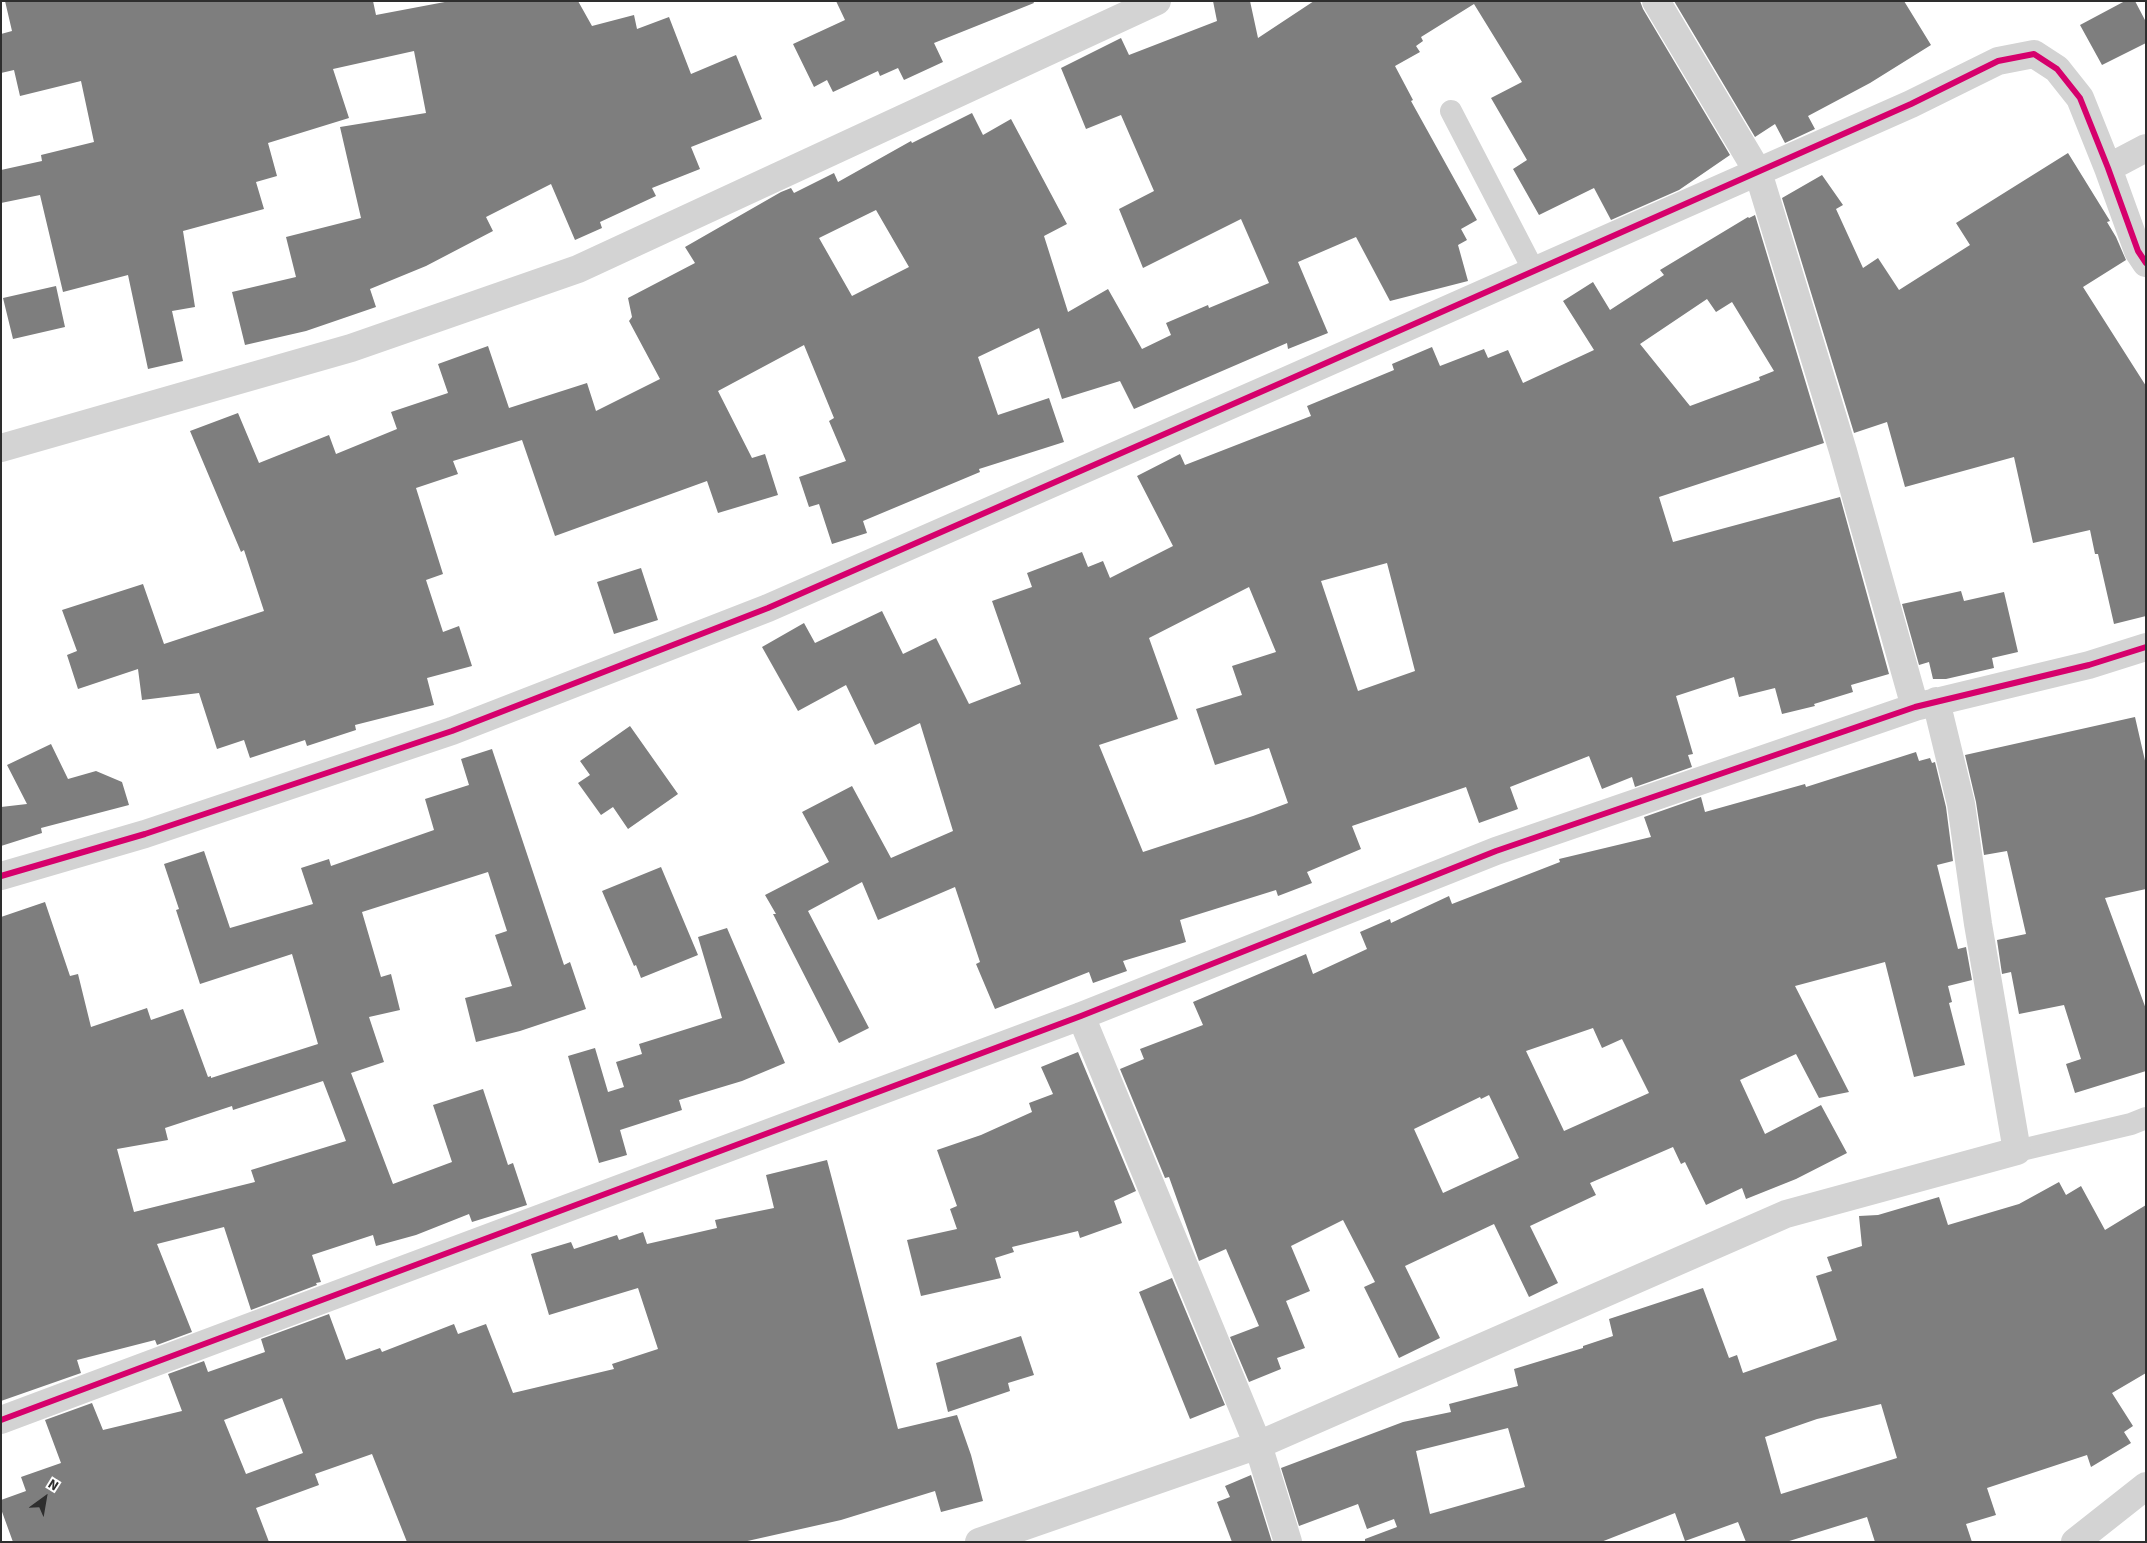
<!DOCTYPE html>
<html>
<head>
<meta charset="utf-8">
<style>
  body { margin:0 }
  #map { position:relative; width:2147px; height:1543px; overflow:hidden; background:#fff; font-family:"Source Sans 3",sans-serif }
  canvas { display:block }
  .frame { position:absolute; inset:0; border:2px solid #2e2e2e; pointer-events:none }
  .north { position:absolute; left:20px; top:1473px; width:50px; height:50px; -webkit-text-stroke:4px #fff; paint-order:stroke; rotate:32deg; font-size:14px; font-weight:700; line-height:20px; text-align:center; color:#2e2e2e }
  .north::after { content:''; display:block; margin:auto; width:18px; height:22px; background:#2e2e2e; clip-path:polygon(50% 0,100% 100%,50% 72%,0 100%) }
</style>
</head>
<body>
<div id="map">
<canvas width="2147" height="1543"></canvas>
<div class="frame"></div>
<div class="north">N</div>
</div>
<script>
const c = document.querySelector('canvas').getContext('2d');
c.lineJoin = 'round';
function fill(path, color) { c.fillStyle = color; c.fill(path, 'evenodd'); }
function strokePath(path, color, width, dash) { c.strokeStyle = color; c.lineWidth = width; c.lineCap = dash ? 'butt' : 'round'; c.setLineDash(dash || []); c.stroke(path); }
fill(new Path2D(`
  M5,1H373L376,15L450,1H578L592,26L634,15L637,29L669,17L691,74L736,55L762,119L691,147L700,169L652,188L656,196L600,222L602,228L575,240L551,184L486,217L493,231L426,266L370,289L376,307L306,331L245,345L232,292L296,277L286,237L361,218L340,127L426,113L414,51L333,69L349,118L268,143L277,176L256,182L264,209L183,231L195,307L172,311L183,361L148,369L128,275L63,292L40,195L1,203V170L42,161L41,155L94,142L81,81L20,96L14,70L1,73V34L12,31Z
  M836,1H1033L1034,3L934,43L943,62L904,80L898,68L880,76L878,71L833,92L827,80L814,87L793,44L845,20Z
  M1213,1H1250L1258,38L1314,1H1640L1643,9L1730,155L1679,190L1611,220L1594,188L1539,215L1513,169L1527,160L1491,98L1522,82L1474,4L1421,37L1423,41L1416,46L1420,52L1395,66L1413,100L1411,101L1477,220L1461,229L1467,240L1458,245L1468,281L1390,301L1356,237L1298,262L1328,333L1288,349L1287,343L1134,409L1120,381L1062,399L1039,328L978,357L998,415L1049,398L1064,442L979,469L980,472L863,521L867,533L832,544L819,504L809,507L799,477L846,461L829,421L834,418L804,345L718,391L752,458L765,454L778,495L718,513L707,481L555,536L522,440L453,461L458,474L416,488L443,574L426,580L443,632L459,626L472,666L427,678L434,705L355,725L356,730L307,746L305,740L250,758L244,740L217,749L199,693L142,700L138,669L78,689L67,655L77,651L62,610L143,584L164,644L264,611L244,550L241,552L190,431L238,413L259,463L329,435L336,454L397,429L391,412L448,393L438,364L488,346L509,408L587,383L596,411L660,379L629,321L632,317L628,298L695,263L685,247L781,192L791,188L794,193L834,173L838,182L911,141L912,143L972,113L983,135L1011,119L1067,224L1044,236L1068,312L1108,289L1142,349L1171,335L1166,323L1208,305L1209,308L1269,283L1241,219L1143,268L1119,209L1154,191L1121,115L1086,129L1061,68L1121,38L1129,55L1217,21ZM876,210L909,267L852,296L819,238Z
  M1674,1H1904L1931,45L1870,83L1808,116L1815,129L1785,143L1775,124L1755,137Z
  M2125,1H2135L2146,22V43L2102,65L2080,25Z
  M2068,153L2110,221L2107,222L2116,237L2126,260L2083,287L2146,386V616L2114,624L2098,554H2095L2090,530L2033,543L2014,457L1905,487L1887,422L1854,433L1782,198L1822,175L1843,205L1836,209L1863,268L1878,258L1899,290L1970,245L1956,223Z
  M1755,215L1824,443L1659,497L1673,542L1840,497L1889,674L1851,685L1853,692L1814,704L1815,706L1782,714L1775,688L1739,697L1734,677L1676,696L1693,754L1688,755L1692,767L1635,787L1632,777L1602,789L1589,756L1510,787L1518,809L1479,823L1466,787L1352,826L1361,849L1307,872L1312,883L1278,896L1276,890L1180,920L1186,942L1123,961L1127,971L1093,983L1089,972L995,1009L976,964L980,962L955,887L878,920L862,882L808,911L869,1028L839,1043L773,914H776L765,895L829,862L802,812L852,786L891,858L953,831L920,723L875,745L846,685L798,711L762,647L804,623L815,643L882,611L903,654L936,638L969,704L1021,684L992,601L1032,587L1027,573L1082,552L1088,567L1103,561L1110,578L1173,546L1137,476L1180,454L1185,465L1311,416L1307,406L1394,370L1392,364L1432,347L1440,366L1484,349L1488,358L1508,350L1523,383L1594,350L1563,301L1593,282L1610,310L1664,275L1660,270L1748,217L1749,218ZM1707,299L1716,312L1732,302L1774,371L1759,377L1760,380L1690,406L1640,344ZM1387,563L1415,671L1358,691L1321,581ZM1249,587L1276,652L1232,666L1242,695L1196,709L1215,765L1269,748L1288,803L1253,816L1143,852L1099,745L1178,719L1149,638Z
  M56,286L65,327L13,339L3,298Z
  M641,568L658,620L614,634L597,582Z
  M1961,591L1964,601L2004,592L2018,652L1992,658L1994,668L1946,679H1933L1929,662L1919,665L1902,604Z
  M2135,717L2146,765V889L2105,898L2146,1009V1071L2075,1093L2066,1064L2081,1059L2064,1005L2019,1014L2011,972L2002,974L1997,940L2026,934L2007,851L1984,855L1976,802L1965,755Z
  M630,726L678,794L628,829L613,807L601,815L578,783L590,775L580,761Z
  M51,744L68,779L96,771L122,782L129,805L41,828L42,833L1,846V807L27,804L7,765Z
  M492,749L564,965L570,962L586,1009L520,1031L476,1042L465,998L512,986L495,935L507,931L488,872L362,912L381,977L391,974L400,1010L369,1017L384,1062L351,1073L393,1184L452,1162L433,1105L483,1089L508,1165L513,1163L527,1205L472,1222L469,1214L416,1235L376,1246L373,1235L312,1255L321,1282L316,1283L317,1285L251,1310L224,1227L157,1244L192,1332L157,1345L155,1340L77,1360L81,1373L1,1401V917L45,902L70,976L78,974L91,1027L147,1008L151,1020L183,1009L208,1077L211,1076V1078L318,1044L292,954L200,984L176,910L179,909L164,864L204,851L230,928L313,904L301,868L329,859L331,866L434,830L425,799L469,785L461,759ZM323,1081L346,1141L251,1170L255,1182L134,1212L117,1149L168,1140L165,1128L232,1106L233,1110Z
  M1916,752L1919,761L1930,758L1932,763L1935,762L1946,807L1953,861L1937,865L1958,949L1966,947L1972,980L1948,986L1952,1002L1949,1003L1965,1065L1914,1077L1885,962L1795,986L1849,1092L1819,1098L1796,1054L1740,1080L1765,1134L1821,1105L1847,1153L1796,1179L1746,1199L1742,1188L1706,1205L1685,1162L1681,1164L1673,1147L1590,1183L1596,1195L1530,1226L1558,1283L1529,1297L1494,1224L1405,1266L1440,1338L1399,1358L1364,1287L1375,1282L1343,1220L1291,1246L1310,1291L1286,1301L1305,1348L1277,1358L1281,1369L1249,1382L1230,1337L1259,1326L1226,1249L1199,1261L1169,1177L1165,1178L1120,1069L1144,1059L1140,1049L1203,1025L1193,1002L1306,954L1313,974L1367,949L1360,932L1390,919L1391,923L1449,896L1452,904L1560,862L1559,859L1651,837L1644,817L1701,797L1705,812L1805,784L1806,787ZM1593,1028L1602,1048L1622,1039L1649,1093L1564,1131L1526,1051ZM1489,1095L1519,1158L1443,1193L1414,1129L1480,1097L1481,1099Z
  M661,867L698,955L641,978L636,965L634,966L602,891Z
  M727,928L785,1063L742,1081L679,1100L682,1110L620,1130L627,1155L599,1163L568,1056L595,1048L608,1092L624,1087L616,1062L642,1054L639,1044L722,1018L698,937Z
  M1078,1052L1136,1191L1114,1201L1122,1223L1080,1238L1078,1231L1012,1247L1014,1252L995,1258L1001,1278L921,1296L907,1240L957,1229L950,1209L957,1206L937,1150L981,1135L1032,1112L1029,1103L1053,1094L1041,1067Z
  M827,1160L898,1429L957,1415L971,1455L983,1501L941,1512L935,1491L841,1520L743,1542H407L372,1454L315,1474L319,1485L256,1508L269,1542H13L1,1509V1500L26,1491L21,1477L61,1463L45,1420L92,1403L103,1430L182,1411L168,1374L204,1361L208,1372L265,1352L261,1339L329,1314L346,1360L380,1348L382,1352L454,1324L458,1334L486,1324L513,1393L614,1369L612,1364L658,1349L638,1288L549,1315L531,1254L571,1242L574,1249L617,1235L619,1240L643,1232L647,1244L717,1228L715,1220L774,1208L766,1175ZM282,1398L303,1453L246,1474L224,1420Z
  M2059,1182L2066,1195L2081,1186L2105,1230L2146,1205V1373L2112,1393L2133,1426L2124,1432L2131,1443L2091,1467L2087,1455L1987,1488L1996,1515L1966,1524L1972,1542H1875L1867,1517L1786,1542H1746L1738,1522L1685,1541L1675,1513L1601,1542H1365V1539L1397,1527L1394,1519L1367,1529L1358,1504L1299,1526L1281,1468L1403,1422L1451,1412L1449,1404L1518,1386L1514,1369L1583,1348V1346L1613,1336L1609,1319L1703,1288L1729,1358L1737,1355L1743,1373L1837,1340L1816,1276L1832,1271L1827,1257L1862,1246L1859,1216L1878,1215L1939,1197L1948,1225L2019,1204ZM1881,1404L1897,1458L1781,1494L1765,1437L1817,1419ZM1508,1428L1525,1487L1430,1514L1416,1451Z
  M1172,1278L1225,1405L1190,1419L1139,1292Z
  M1021,1336L1034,1375L1008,1383L1010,1391L948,1412L936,1363Z
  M1251,1475L1272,1542H1232L1217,1502L1230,1497L1225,1486Z`), '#7e7e7e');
strokePath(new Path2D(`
  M1451,111L1534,271
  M2017,1151L2131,1124L2146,1118`), '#d3d3d3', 22);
strokePath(new Path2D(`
  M1656,1L1758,172L1843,451L1915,707
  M2108,168L2146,148
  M1,448L351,348L578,269L1157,1
  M1,876L145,834L452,731L768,608L1281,383L1911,104L1998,61L2034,54L2057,69L2080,98L2108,168L2138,251L2146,263
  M1081,1016L1258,1445L1288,1542
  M1,1420L1081,1016L1496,851L1915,707L2089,665L2146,647
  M979,1542L1258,1445L1786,1214L2017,1151L1978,924L1961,804L1936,701
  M2075,1542L2146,1486`), '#d3d3d3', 28);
strokePath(new Path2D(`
  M1,876L145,834L452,731L768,608L1281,383L1911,104L1998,61L2034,54L2057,69L2080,98L2108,168L2138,251L2146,263
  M1,1420L1081,1016L1496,851L1915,707L2089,665L2146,647`), '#d6006c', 6);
</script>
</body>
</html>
